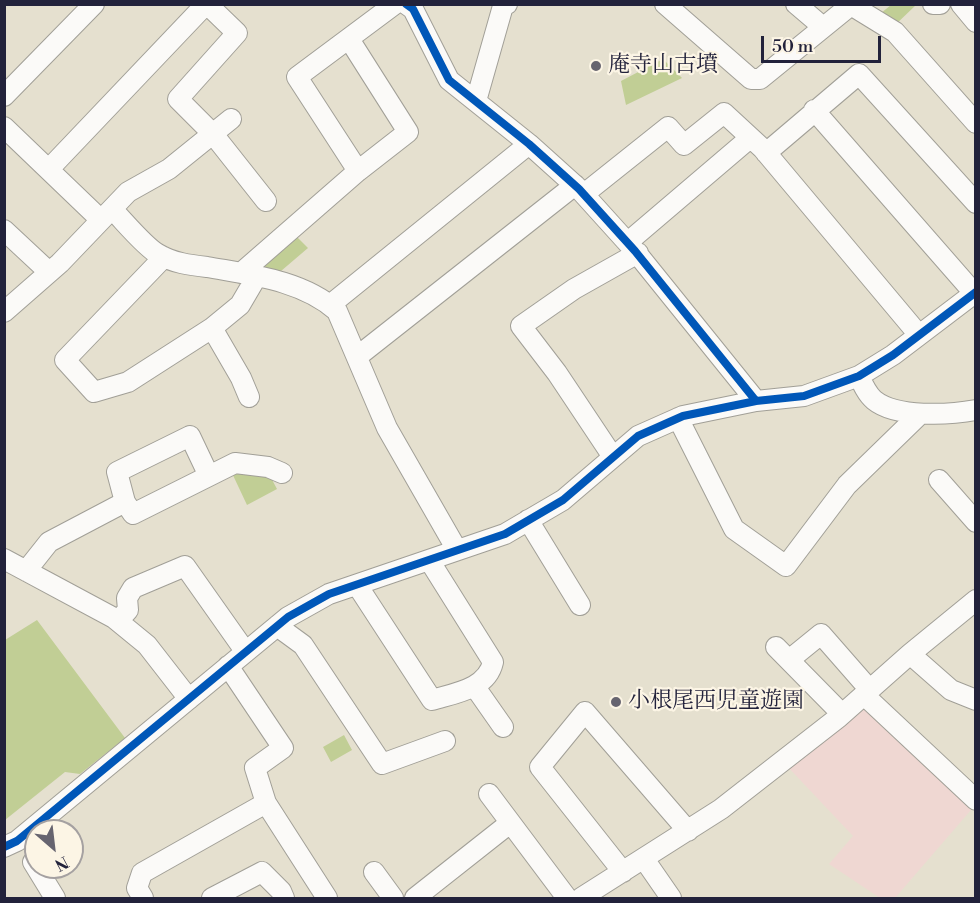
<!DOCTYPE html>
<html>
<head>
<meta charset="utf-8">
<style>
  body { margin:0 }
  #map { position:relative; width:980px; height:903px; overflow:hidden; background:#e5e0cf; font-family:"Libre Bodoni",serif }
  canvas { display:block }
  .frame { position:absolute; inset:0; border:6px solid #22223b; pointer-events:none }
  .north { position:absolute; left:24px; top:819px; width:60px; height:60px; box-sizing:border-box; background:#fcf5e5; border:2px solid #a5a1a1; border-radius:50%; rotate:152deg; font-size:16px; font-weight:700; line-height:24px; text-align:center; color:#22223b }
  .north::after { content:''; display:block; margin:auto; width:21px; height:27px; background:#66646f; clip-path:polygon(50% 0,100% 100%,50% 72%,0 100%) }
  .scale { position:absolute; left:761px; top:36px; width:120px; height:27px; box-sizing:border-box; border:3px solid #22223b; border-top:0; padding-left:8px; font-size:18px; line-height:21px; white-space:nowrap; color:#22223b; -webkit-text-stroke:4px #fcf5e5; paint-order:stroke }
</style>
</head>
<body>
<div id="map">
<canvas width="980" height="903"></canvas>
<div class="frame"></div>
<div class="north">N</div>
<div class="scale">50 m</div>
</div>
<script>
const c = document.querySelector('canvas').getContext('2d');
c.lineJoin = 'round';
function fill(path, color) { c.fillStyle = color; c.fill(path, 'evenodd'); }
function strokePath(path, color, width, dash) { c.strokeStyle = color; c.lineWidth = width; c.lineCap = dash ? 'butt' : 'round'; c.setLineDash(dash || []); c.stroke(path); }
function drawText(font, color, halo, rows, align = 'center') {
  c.font = font + ' "Libre Bodoni","Noto Serif JP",serif'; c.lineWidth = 4.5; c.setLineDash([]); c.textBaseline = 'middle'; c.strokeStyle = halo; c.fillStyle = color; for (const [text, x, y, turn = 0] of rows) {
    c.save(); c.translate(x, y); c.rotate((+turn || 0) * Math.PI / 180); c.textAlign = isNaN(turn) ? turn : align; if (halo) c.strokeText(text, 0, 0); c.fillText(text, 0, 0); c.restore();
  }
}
fill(new Path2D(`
  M861,704L971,810L895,898H880L829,864L853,836L786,765Z`), '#efd7d2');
fill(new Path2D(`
  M891,5H916L892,28L876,17Z
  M663,59L682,78L626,105L621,81Z
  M292,232L308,248L274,277L257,272Z
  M231,471L269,474L277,489L247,505Z
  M37,620L125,738L80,774L65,772L5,820V640Z
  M344,735L352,750L331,762L323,747Z`), '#c1ce95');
const minor = new Path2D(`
  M207,4L237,33L178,99L213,134L266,201
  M406,4L413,9L449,80L529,144L579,189L635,251L756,401
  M665,4L751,79H760L851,5L895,32L976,123
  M796,4L823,27
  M933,4H940
  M961,4L976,22
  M4,96L94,4
  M476,101L503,6L507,4
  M814,110L974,293
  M4,127L101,220
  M766,153L859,74L976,203
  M49,169L206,4
  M358,171L297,77L395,4
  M584,194L668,127L684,145L724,113L763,149L919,335
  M112,209C123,220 145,247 158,254C173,263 190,265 207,267C251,275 302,280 337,311L387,428L457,550
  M4,230L49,272
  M628,242L750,138
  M164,257L65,360L94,392L128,382L212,328L240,305L257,276
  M241,273L358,171L408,132L349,39
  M330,305L529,144
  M4,312L60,263L128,192L169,169L231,119
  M212,328L241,378L249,397
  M358,356L575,185
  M859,376C863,385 867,394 874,400C896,418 949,415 976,410
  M678,418L734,529L786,566L847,485L920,414
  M613,457L557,373L521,326L574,289L638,253
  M209,476L235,463L268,467L282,473
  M939,480L976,522
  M528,520L580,605
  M4,559L114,618L147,645L189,699
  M26,571L49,542L125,502L133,514L209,476L190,436L117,472L125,502
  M357,585L432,700C455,693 487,689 493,662L429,560
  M118,621L128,610L127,598L133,588L185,566L245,651
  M277,626L303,645L382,764L445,741
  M776,647L842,714
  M910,654L976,600
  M789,660L821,634L870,690
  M228,666L283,748L255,768L266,803L327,898
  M475,687L503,727
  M864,695L976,800
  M489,794L567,898
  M4,847L17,841L288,617L329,594L505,534L563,500L638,436L683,416L756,401L804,396L859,376L893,355L976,292
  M644,859L671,898
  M33,862L55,898
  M374,872L393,898
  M623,872L540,767L585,712L688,831
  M143,898L137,888L142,873L266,803
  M212,898L262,872L281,891L284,898
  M415,898L510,823
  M581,898L721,809L839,717L910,654L951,690L976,700`);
strokePath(minor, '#a19f97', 22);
strokePath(minor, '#fbfaf8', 20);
strokePath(new Path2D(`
  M406,4L413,9L449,80L529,144L579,189L635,251L756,401
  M4,847L17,841L288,617L329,594L505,534L563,500L638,436L683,416L756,401L804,396L859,376L893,355L976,292`), '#0057b8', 8);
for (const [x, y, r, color] of [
  [596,66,6,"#66646f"],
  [616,702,6,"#66646f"]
]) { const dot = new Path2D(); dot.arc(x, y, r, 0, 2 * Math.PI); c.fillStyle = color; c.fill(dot); strokePath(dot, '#fcf5e5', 2); }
drawText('22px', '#22223b', '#fcf5e5', [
  ["庵寺山古墳",608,66],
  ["小根尾西児童遊園",628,702]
], 'left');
</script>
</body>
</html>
